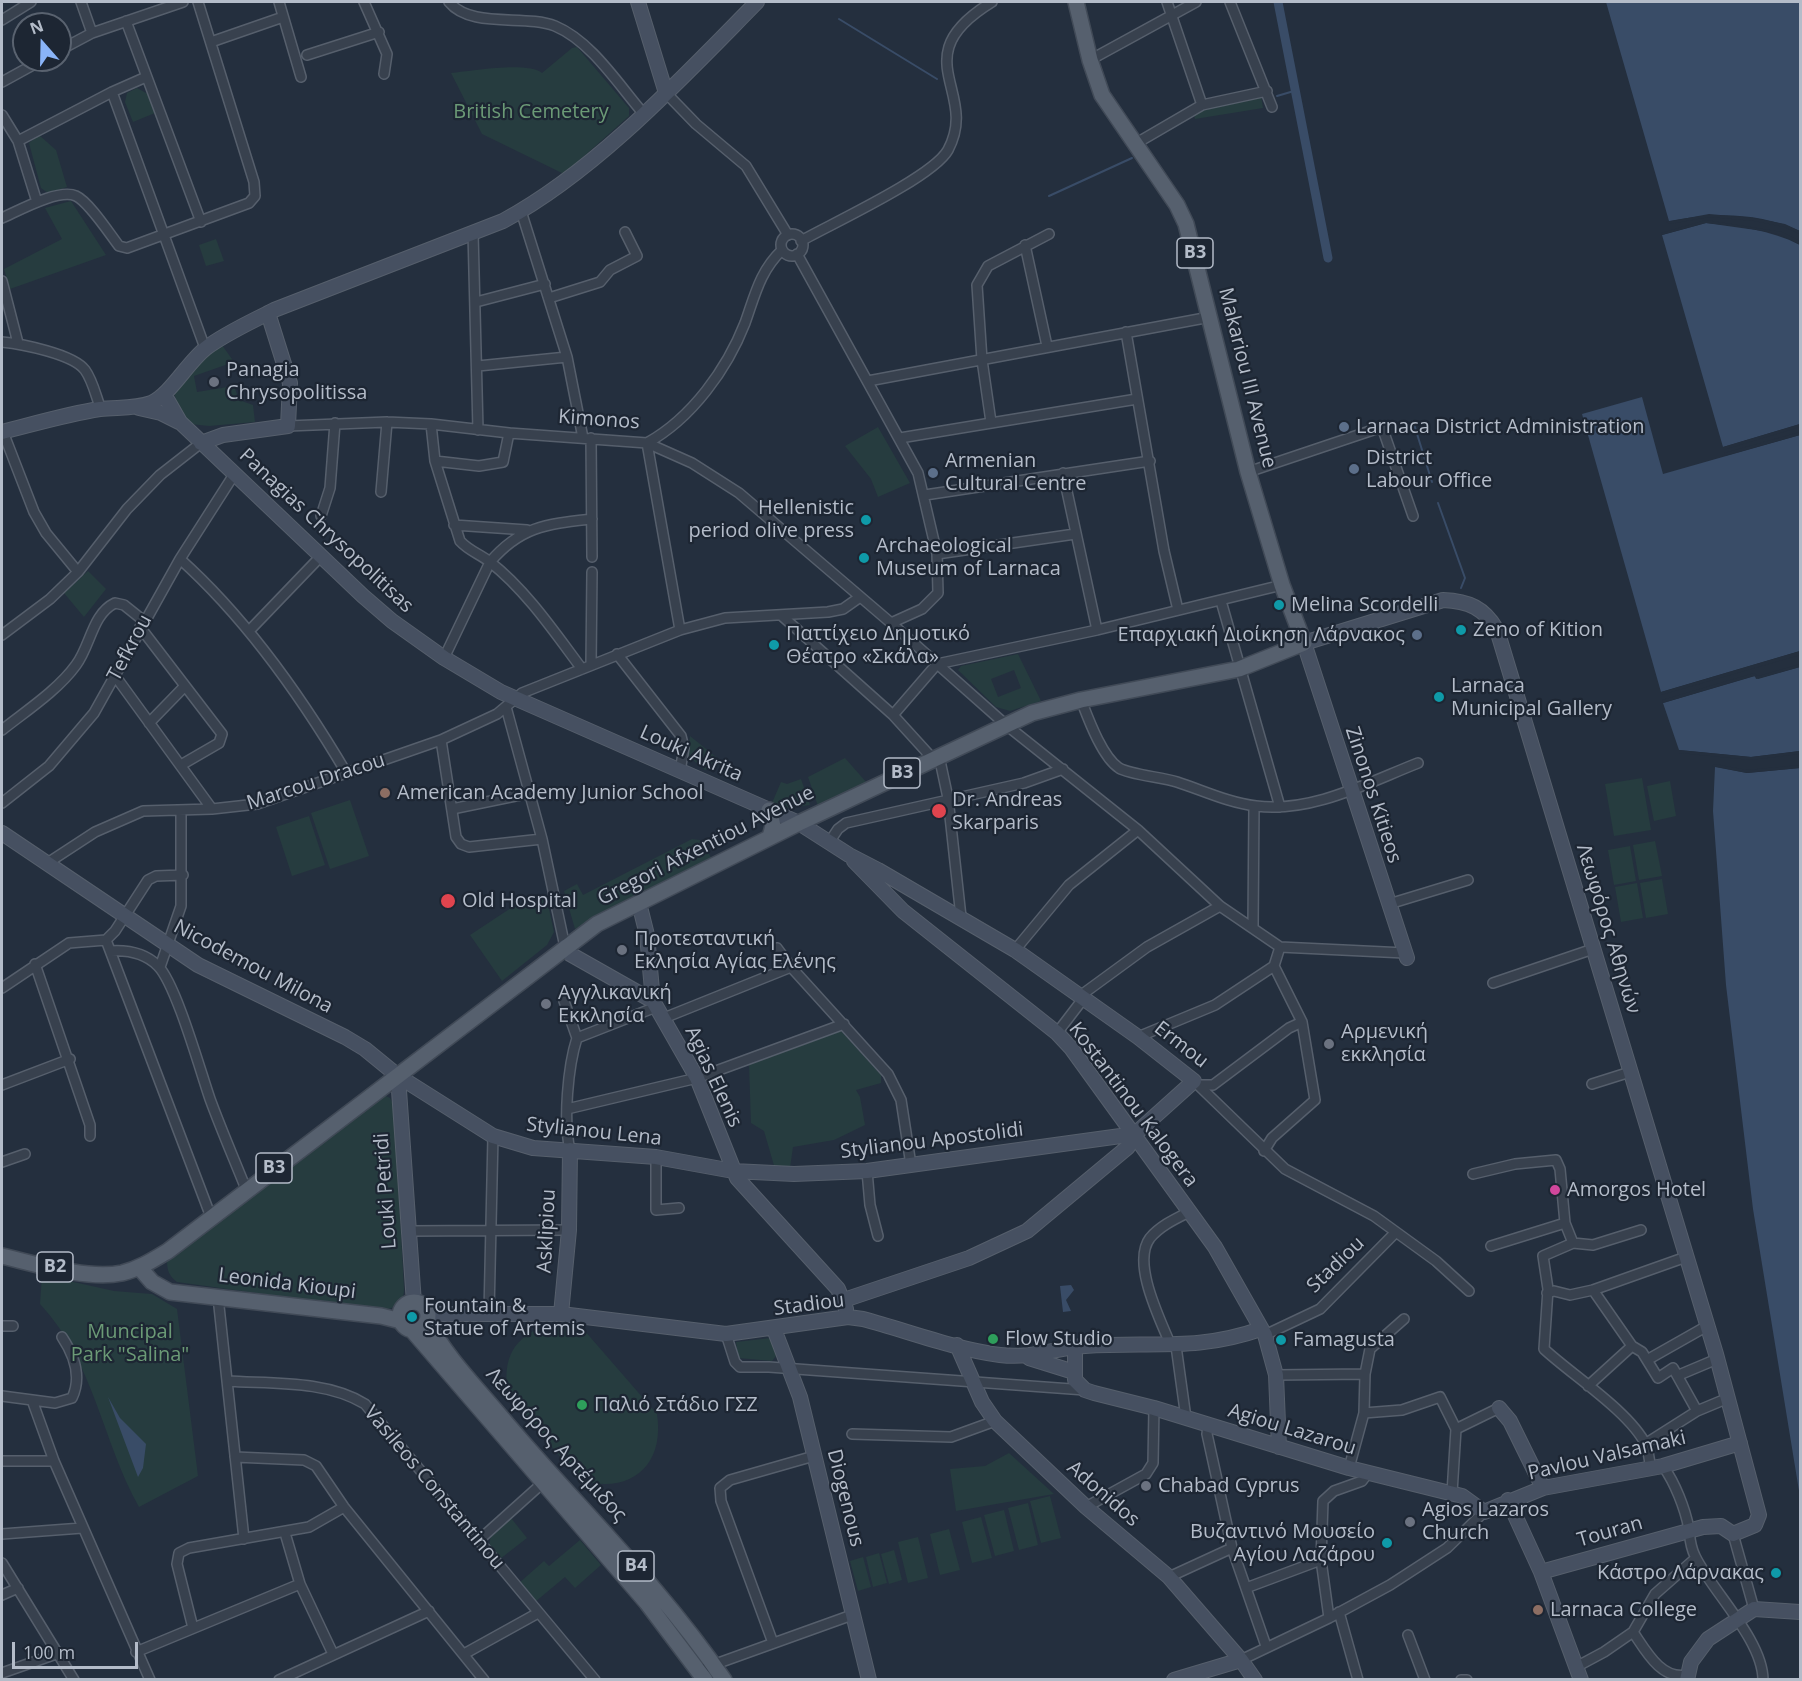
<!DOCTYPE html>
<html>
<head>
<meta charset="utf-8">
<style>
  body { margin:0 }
  #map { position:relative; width:1802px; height:1681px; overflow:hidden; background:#242f3e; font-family:"Open Sans",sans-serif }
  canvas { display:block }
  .frame { position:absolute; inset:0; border:3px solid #b4bcc9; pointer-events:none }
  .north { position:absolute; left:12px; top:12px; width:60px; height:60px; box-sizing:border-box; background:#1d2633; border:2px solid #59626f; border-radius:50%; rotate:340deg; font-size:16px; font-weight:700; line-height:24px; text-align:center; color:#b4bcc9 }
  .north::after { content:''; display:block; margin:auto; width:21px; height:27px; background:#8ab4f8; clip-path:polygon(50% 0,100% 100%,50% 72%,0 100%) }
  .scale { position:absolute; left:12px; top:1642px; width:126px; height:27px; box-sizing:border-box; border:3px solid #b4bcc9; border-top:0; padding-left:8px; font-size:18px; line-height:21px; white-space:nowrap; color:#b4bcc9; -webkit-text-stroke:4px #1d2633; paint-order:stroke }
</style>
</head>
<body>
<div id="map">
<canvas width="1802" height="1681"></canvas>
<div class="frame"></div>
<div class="north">N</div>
<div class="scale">100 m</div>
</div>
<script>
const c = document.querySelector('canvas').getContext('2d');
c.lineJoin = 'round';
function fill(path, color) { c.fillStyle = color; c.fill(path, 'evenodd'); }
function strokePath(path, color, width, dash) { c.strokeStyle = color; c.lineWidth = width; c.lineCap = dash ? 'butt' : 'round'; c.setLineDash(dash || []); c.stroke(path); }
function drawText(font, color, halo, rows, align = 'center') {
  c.font = font + ' "Open Sans",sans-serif'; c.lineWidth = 4.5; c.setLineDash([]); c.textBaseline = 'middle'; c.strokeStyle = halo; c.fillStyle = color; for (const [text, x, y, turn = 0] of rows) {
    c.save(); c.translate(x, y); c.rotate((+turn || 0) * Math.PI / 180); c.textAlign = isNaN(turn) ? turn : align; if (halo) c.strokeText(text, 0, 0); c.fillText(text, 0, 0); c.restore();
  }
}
fill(new Path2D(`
  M577,47L629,108V116L564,174L482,134L451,73C470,71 528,61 542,73L572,48Z
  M137,88L148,94L155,113L133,122L125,102L127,93Z
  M1261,96L1263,108L1195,119L1194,114L1202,109Z
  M39,135L56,150L67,187L48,193L41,188L29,143Z
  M71,201L106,255L10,289L4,269L62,239L45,208Z
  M216,239L224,261L206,266L199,245Z
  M222,345L234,362L194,376L197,392L234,386L239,400L253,405L255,422L209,426L190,424L179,410L173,389L190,369Z
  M878,427L910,483L878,497L871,479L845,446Z
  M88,571L106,589L84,617L64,593Z
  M1018,654L1041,701L1010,711L996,707L958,670L961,666ZM1014,670L1021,688L998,697L991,679Z
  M690,736L721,761L718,766L705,770L688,756Z
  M845,758L867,783L818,806L808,777Z
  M1642,778L1651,830L1614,836L1605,784Z
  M801,779L810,805L789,808L772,803L781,782L787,784Z
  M1670,781L1676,816L1654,821L1647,786Z
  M350,800L369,856L330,869L311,813Z
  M309,816L325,865L292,876L276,827Z
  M692,839L700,840L712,859L575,929L564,891L577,884L583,895Z
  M1655,841L1662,876L1639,880L1633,845Z
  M1630,846L1636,881L1614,885L1608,850Z
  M1662,879L1668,914L1646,918L1640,883Z
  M1637,883L1643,918L1621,922L1615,887Z
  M546,895L554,932L547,945L502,981L470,935L514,906L522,908Z
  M841,1031L881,1075V1083L856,1090L860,1097L865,1125L834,1140L793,1147L790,1168L775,1169L764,1131L751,1123L749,1065Z
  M384,1095L390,1098L394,1106L404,1289C404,1304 393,1310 379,1310L177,1282C169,1276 167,1270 167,1261L378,1097Z
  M42,1275L114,1291L152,1294L177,1309L198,1476L139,1507C102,1441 94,1361 40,1304Z
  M549,1324H567L584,1330L657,1414C665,1466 630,1495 580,1480L508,1395C502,1358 513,1337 549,1324Z
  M770,1338L776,1356L772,1361L738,1358L736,1342Z
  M1009,1453L1054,1494L956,1511L950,1469L985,1466Z
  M1050,1496L1061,1538L1041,1543L1030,1501Z
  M1028,1503L1038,1545L1019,1550L1008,1508Z
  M1004,1510L1014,1551L995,1556L984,1515Z
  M981,1517L992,1558L972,1563L962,1522Z
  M511,1518L527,1538L500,1559L489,1546L491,1535Z
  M949,1529L960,1570L940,1575L930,1534Z
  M918,1537L928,1578L908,1583L898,1542Z
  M580,1540L601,1565L575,1588L565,1577L535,1602L519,1583L544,1561L549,1566Z
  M894,1550L902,1580L889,1584L881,1554Z
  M879,1553L887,1583L873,1587L866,1557Z
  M863,1557L871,1587L858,1591L850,1561Z`), '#263c3f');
fill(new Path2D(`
  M1606,2H1800V231C1759,212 1713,212 1669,221Z
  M1706,223C1738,226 1771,230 1800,245V424L1723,447L1662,235Z
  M1642,397L1663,474L1800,435V651L1661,692L1582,414Z
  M1800,667V751L1751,757L1679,750L1663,703L1755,676L1756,679Z
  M1715,767L1747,773L1800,768V1497L1753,1209L1726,985L1713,811Z
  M1071,1285L1074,1290L1066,1300L1071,1311L1063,1312L1060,1286Z
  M108,1397L120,1418L146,1444L143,1468L138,1477Z`), '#394c67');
fill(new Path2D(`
  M1709,214L1754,218L1785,224L1800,231V234L1784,227L1754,221L1709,217L1670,224L1666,222Z
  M1706,220L1782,232L1800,241V245L1781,235L1763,231L1706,223L1662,235L1661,233Z
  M1800,424V427L1723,450V447Z
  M1800,432V435L1725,456L1724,453Z
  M1800,651V655L1661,695V692Z
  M1800,664V667L1758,679L1754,676L1663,703L1662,700L1754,673L1758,676Z
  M1679,750L1751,757L1800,751V754L1751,760L1679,753Z
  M1715,764L1747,770L1800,765V768L1747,773L1712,766Z`), '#242f3e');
strokePath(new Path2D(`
  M839,19L937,79
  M1277,96L1294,91
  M1049,196L1132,158
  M1413,421L1432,482
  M1438,503L1465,578L1461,588`), '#394c67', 2);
strokePath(new Path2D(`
  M1278,2L1328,258`), '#394c67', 9);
const street = new Path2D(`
  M81,2L92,33
  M279,2L301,77
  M364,2L387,54L384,74
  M449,2C471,29 525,14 555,26C591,41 618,84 643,113
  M1167,2L1202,105
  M1230,2L1272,107
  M2,20L31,2
  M126,21L201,222
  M211,42L283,17
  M60,50L92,33L183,2
  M307,55L379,32
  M1090,60L1196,2
  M2,82L42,60
  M112,92L205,348
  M666,93L696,124L746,166L788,235
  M2,115L18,141L37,202
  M18,141L112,92L146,77
  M1135,144L1202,105L1267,91
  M521,211L567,357L583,438
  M2,218C18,211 59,188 76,196C89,202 109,233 119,246L127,248L249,203L255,196L254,182L198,2
  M473,232L478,430
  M781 245a11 11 0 1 1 22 0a11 11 0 1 1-22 0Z
  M801,241C833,223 933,177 948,150C980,91 902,57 992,2
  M1025,245L1047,346
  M797,254L918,473L937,554L938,593L922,609L891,623
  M2,281L18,343
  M549,298L600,282L610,270L637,256L625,232
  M476,302L545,284
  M1126,332L1164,551L1178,610
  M2,342C22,344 73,354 85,370C93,381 96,397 101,409
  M478,366L567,357
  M868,381L1210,317
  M991,422L982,360L977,285L988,266L1049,234
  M431,424L435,461L460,541C469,551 480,554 490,562C526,590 555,633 582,669
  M288,426L387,422L431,424L509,433L647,443L692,463L739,493L891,623L1005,724L1138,830L1220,906L1280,947L1405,953
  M3,432L34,512L46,533L78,572
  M591,438L592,557
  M900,438L1137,399
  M435,461L479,466L503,462L509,433
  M1248,472L1382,427L1413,516
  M1063,473L1097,630
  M381,492L387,422
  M925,495L1150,461
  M321,516L330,488L335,423
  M454,525L527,530
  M937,554L1075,534
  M180,559C247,619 301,696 347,774
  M1221,601L1280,807
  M782,616L893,715L933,759
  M140,627L222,734L219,743L181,765
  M680,630L647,443C692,418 727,369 745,323C755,295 760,271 782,250
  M249,631L322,555
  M2,635L50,599L78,572L127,509L160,475L201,443
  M617,654L681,736L684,748L680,771
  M444,658L490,562C521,526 547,524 592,519
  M591,665L592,572
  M116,677L212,809
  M1081,700C1088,718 1102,757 1119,768C1131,775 1162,777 1177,782C1202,790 1229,803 1256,806C1312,813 1367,783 1418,763
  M506,707L542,839L565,947
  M893,715L937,664L1097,630L1282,585
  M149,723L184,687
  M2,730C26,711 58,690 76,665C91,645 92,614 115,603L124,605L144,621
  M441,740L456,837L461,844L469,847L542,839
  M939,756L948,798L961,917
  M2,803L49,766L94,713L180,559L235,473
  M452,809L530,793
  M830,841L838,829L846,823L1024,783L1063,769
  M46,864L95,832L143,811L212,809L257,804L441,740L497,714L522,693L680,630L725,618L828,612L843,609L860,597
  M1389,904L1468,880
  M1253,927L1254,806
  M106,940L211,1217
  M106,940L115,931L148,880L156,876L183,875
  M777,948L791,967L888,1074L901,1100L911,1165
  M1015,950L1069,885L1138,830
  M111,951C128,950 145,953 158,966C176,984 200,1070 210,1099C221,1129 234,1159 246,1189
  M35,964L90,1125V1136
  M160,967L181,906V810
  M1493,983L1593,949
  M2,988L69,943L106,940
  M1080,996L1147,947L1220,906
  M564,1001L577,1038
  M664,1018L791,967
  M1057,1033L1083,999
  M1138,1037L1215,1005L1274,966
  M1194,1081L1285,1169L1374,1216L1436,1261L1469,1291
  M1592,1084L1630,1072
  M2,1085L70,1059
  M1200,1085H1213L1289,1028L1302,1022
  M567,1109L697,1078L844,1024
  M570,1150C563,1121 568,1066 577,1038L656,1007
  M1264,1151L1272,1138L1315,1100L1302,1022L1274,966L1280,947
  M656,1157V1210L679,1208
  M2,1162L25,1154
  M867,1171L870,1205L878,1236
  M1473,1174L1515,1164L1556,1160L1560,1169L1565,1223L1573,1243
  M1641,1230L1593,1245L1573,1243L1543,1256L1548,1289L1544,1349C1572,1375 1630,1412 1646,1445C1649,1452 1649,1461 1651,1468
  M409,1231L569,1230
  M1491,1246L1565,1223
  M1593,1290L1632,1346L1642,1352L1658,1378L1673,1368L1697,1411
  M1547,1293L1554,1291L1570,1295L1593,1290L1686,1257
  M218,1297L244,1539
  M489,1313L493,1136
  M2,1326H13
  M726,1334L735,1362L740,1367H769L1085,1390
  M1265,1335L1320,1309L1396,1232
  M1171,1346C1161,1321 1131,1263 1150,1238C1160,1226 1175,1219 1189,1212
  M1176,1346L1186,1418
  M1647,1360L1707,1326
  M1276,1375L1365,1374
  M1679,1375L1717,1359
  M227,1381C272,1384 326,1380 365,1404L595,1680
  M1588,1386L1632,1346
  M2,1396L55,1403L72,1398C82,1377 74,1355 62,1337
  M32,1400L54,1461L150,1680
  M1364,1413L1402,1410L1440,1397L1456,1429L1452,1493
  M1208,1425L1207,1434L1232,1548L1266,1646
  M1456,1429L1499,1408
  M852,1434L951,1437L995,1421
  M1645,1444L1697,1411L1721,1401
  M235,1457L304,1460L316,1466L344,1507L484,1680
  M2,1461H54
  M1663,1466C1675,1483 1685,1508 1689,1529C1690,1539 1690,1546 1695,1556C1711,1590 1763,1640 1763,1680
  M1349,1468L1364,1413L1365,1374L1370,1349L1404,1319
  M1086,1507L1146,1474L1153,1463L1154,1408
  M285,1533L300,1584L333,1654
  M2,1534L82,1528
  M1733,1534L1754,1609
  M478,1541L546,1480
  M2,1563L74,1680
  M1169,1577L1232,1548
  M1246,1588L1321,1560
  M2,1595L18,1588
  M1339,1612L1358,1680
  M1329,1618L1321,1560L1323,1501L1334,1491L1362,1481L1368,1473
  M193,1628L177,1564L179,1553L189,1548L309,1527L344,1507
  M1633,1632C1646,1651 1661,1680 1687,1675
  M1408,1635L1425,1680
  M773,1643L721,1501L720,1488L730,1480L814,1456
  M136,1652L300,1584
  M464,1654L538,1613
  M1241,1660L1329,1618L1390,1585L1447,1548L1484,1512
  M1576,1667L1604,1652L1633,1632L1655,1594L1696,1558
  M699,1670L852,1615
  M2,1673L59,1653
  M279,1680L429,1611
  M1461,1680H1467`);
const secondary = new Path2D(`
  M638,2L666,93
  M161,397L168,401L180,422L363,596L392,621L444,658L501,692L799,823L849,855L878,870L1015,950L1138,1037L1194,1081L1135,1134L1128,1147L1027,1231L969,1258L844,1300
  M139,408L161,413L179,422
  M2,432C34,424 67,414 100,409C117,407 135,409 151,403C170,395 187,363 206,348C226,333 251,322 274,310L503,221C596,171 683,77 757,2
  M201,443L223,435L288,426L290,383L268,313
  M2,833L198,965L345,1037L365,1049L398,1076L493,1136L533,1148L656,1157L733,1171L794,1174L867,1171L1135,1134
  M854,861L903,911L1057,1033L1071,1048L1215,1247L1265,1335L1276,1375L1279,1447
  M639,903L647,935L653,1001
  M565,947L570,954L653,1001L697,1078L737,1178L838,1289L846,1309
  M1407,958L1304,643L1443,600C1469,601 1484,608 1497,630L1716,1354L1759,1515L1755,1525L1733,1534L1721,1526L1703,1527L1541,1572
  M398,1076L414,1303
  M427,1314H561L726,1334L848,1317L863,1319C908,1331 954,1349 1000,1355C1033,1359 1054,1348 1085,1346C1151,1341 1195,1352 1261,1329
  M561,1314L569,1230L570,1150
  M774,1329L800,1397L869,1680
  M957,1345L982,1402L995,1421L1086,1507L1169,1577L1241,1660L1255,1680
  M1075,1348V1380L1085,1390L1094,1393L1154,1408L1349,1468L1462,1496L1484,1512L1543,1488L1663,1466L1740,1443
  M1029,1358L1074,1372
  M1499,1408L1510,1421L1543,1488
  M1508,1500L1541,1572L1581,1680
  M1174,1680L1241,1660
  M1687,1680L1691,1662L1708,1639L1754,1609L1800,1612`);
const primary = new Path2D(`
  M769,810L773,826L770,837
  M2,1256C36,1264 87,1280 122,1273C139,1269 153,1260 168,1251L597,924L799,823L1032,713L1081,700L1239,669L1304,643L1282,585L1248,472L1186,224L1177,205L1102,95L1090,60L1076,2
  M139,1267L152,1282L170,1292L381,1316L401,1321
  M400 1316a14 14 0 1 1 28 0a14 14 0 1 1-28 0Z
  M427,1321C446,1357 476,1387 502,1418C576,1506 659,1584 724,1680
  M412,1330L647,1603L705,1680`);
strokePath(street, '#565f6c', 12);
strokePath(secondary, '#565f6c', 16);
strokePath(primary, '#414a57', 18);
strokePath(street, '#38414e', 9);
strokePath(secondary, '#465061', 14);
strokePath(primary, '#56606e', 15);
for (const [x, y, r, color] of [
  [214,382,6,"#6b7280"],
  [1344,427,6,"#5c6f8a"],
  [1354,469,6,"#5c6f8a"],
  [933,473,6,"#5c6f8a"],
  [866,520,6,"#0f9aa8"],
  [864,558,6,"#0f9aa8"],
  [1279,605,6,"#0f9aa8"],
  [1461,630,6,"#0f9aa8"],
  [1417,635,6,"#5c6f8a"],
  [774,645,6,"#0f9aa8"],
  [1439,697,6,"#0f9aa8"],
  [385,793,6,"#8d6e63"],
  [939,811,8,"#e0444e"],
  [448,901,8,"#e0444e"],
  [622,950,6,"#6b7280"],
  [546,1004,6,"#6b7280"],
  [1329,1044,6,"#6b7280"],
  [1555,1190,6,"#d1479c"],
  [412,1317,6,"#0f9aa8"],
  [993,1339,6,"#2e9e5b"],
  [1281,1340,6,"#0f9aa8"],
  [582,1405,6,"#2e9e5b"],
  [1146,1486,6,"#6b7280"],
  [1410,1522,6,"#6b7280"],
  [1387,1543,6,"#0f9aa8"],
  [1776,1573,6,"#0f9aa8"],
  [1538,1610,6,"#8d6e63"]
]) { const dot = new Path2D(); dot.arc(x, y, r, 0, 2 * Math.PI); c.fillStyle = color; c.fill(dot); strokePath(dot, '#1d2633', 2); }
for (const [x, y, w] of [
  [1195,253,36],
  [902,773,36],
  [274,1168,36],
  [55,1267,36],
  [636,1566,36]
]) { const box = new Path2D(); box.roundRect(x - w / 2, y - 15, w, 30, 4.5); c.fillStyle = '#1d2633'; c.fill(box); strokePath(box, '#b4bcc9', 1.5); }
drawText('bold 18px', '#b4bcc9', null, [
  ["B3",1195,253],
  ["B3",902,773],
  ["B3",274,1168],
  ["B2",55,1267],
  ["B4",636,1566]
]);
drawText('20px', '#6b9a76', '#1d2633', [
  ["British Cemetery",531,112],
  ["Muncipal",130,1332],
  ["Park \"Salina\"",130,1355]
]);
drawText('20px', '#b4bcc9', '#1d2633', [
  ["Panagia",226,370],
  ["Chrysopolitissa",226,393],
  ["Larnaca District Administration",1356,427],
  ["District",1366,458],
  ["Labour Office",1366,481],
  ["Armenian",945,461],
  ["Cultural Centre",945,484],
  ["Hellenistic",854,508,"right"],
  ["period olive press",854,531,"right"],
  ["Archaeological",876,546],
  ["Museum of Larnaca",876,569],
  ["Melina Scordelli",1291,605],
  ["Zeno of Kition",1473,630],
  ["Παττίχειο Δημοτικό",786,634],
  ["Θέατρο «Σκάλα»",786,657],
  ["Επαρχιακή Διοίκηση Λάρνακος",1405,635,"right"],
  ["Larnaca",1451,686],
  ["Municipal Gallery",1451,709],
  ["American Academy Junior School",397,793],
  ["Dr. Andreas",952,800],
  ["Skarparis",952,823],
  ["Old Hospital",462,901],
  ["Προτεσταντική",634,939],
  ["Εκλησία Αγίας Ελένης",634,962],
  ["Αγγλικανική",558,993],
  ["Εκκλησία",558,1016],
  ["Αρμενική",1341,1032],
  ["εκκλησία",1341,1055],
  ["Amorgos Hotel",1567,1190],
  ["Fountain &",424,1306],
  ["Statue of Artemis",424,1329],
  ["Flow Studio",1005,1339],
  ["Famagusta",1293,1340],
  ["Παλιό Στάδιο ΓΣΖ",594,1405],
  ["Chabad Cyprus",1158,1486],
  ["Agios Lazaros",1422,1510],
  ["Church",1422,1533],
  ["Βυζαντινό Μουσείο",1375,1532,"right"],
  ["Αγίου Λαζάρου",1375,1555,"right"],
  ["Κάστρο Λάρνακας",1764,1573,"right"],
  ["Larnaca College",1550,1610]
], 'left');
drawText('20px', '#b4bcc9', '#1d2633', [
  ["Makariou III Avenue",1247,378,76],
  ["Kimonos",599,420,4],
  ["Panagias Chrysopolitisas",326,531,43],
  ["Tefkrou",130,648,-62],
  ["Louki Akrita",691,754,24],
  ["Marcou Dracou",316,782,-18],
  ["Zinonos Kitieos",1373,795,72],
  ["Gregori Afxentiou Avenue",706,846,-27],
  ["Λεωφόρος Αθηνών",1608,929,73],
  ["Nicodemou Milona",253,967,28],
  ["Ermou",1181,1045,38],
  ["Agias Elenis",713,1077,65],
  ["Kostantinou Kalogera",1133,1105,53],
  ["Stylianou Lena",594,1132,6],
  ["Stylianou Apostolidi",932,1141,-7],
  ["Louki Petridi",386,1191,-94],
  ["Asklipiou",547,1231,-87],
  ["Stadiou",1336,1265,-44],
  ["Leonida Kioupi",287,1284,7],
  ["Stadiou",809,1305,-7],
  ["Agiou Lazarou",1292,1430,17],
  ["Λεωφόρος Αρτέμιδος",556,1445,48],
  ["Pavlou Valsamaki",1607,1456,-13],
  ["Vasileos Constantinou",434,1488,50],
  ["Adonidos",1103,1494,41],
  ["Diogenous",845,1498,76],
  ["Touran",1610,1532,-16]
]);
</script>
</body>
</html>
